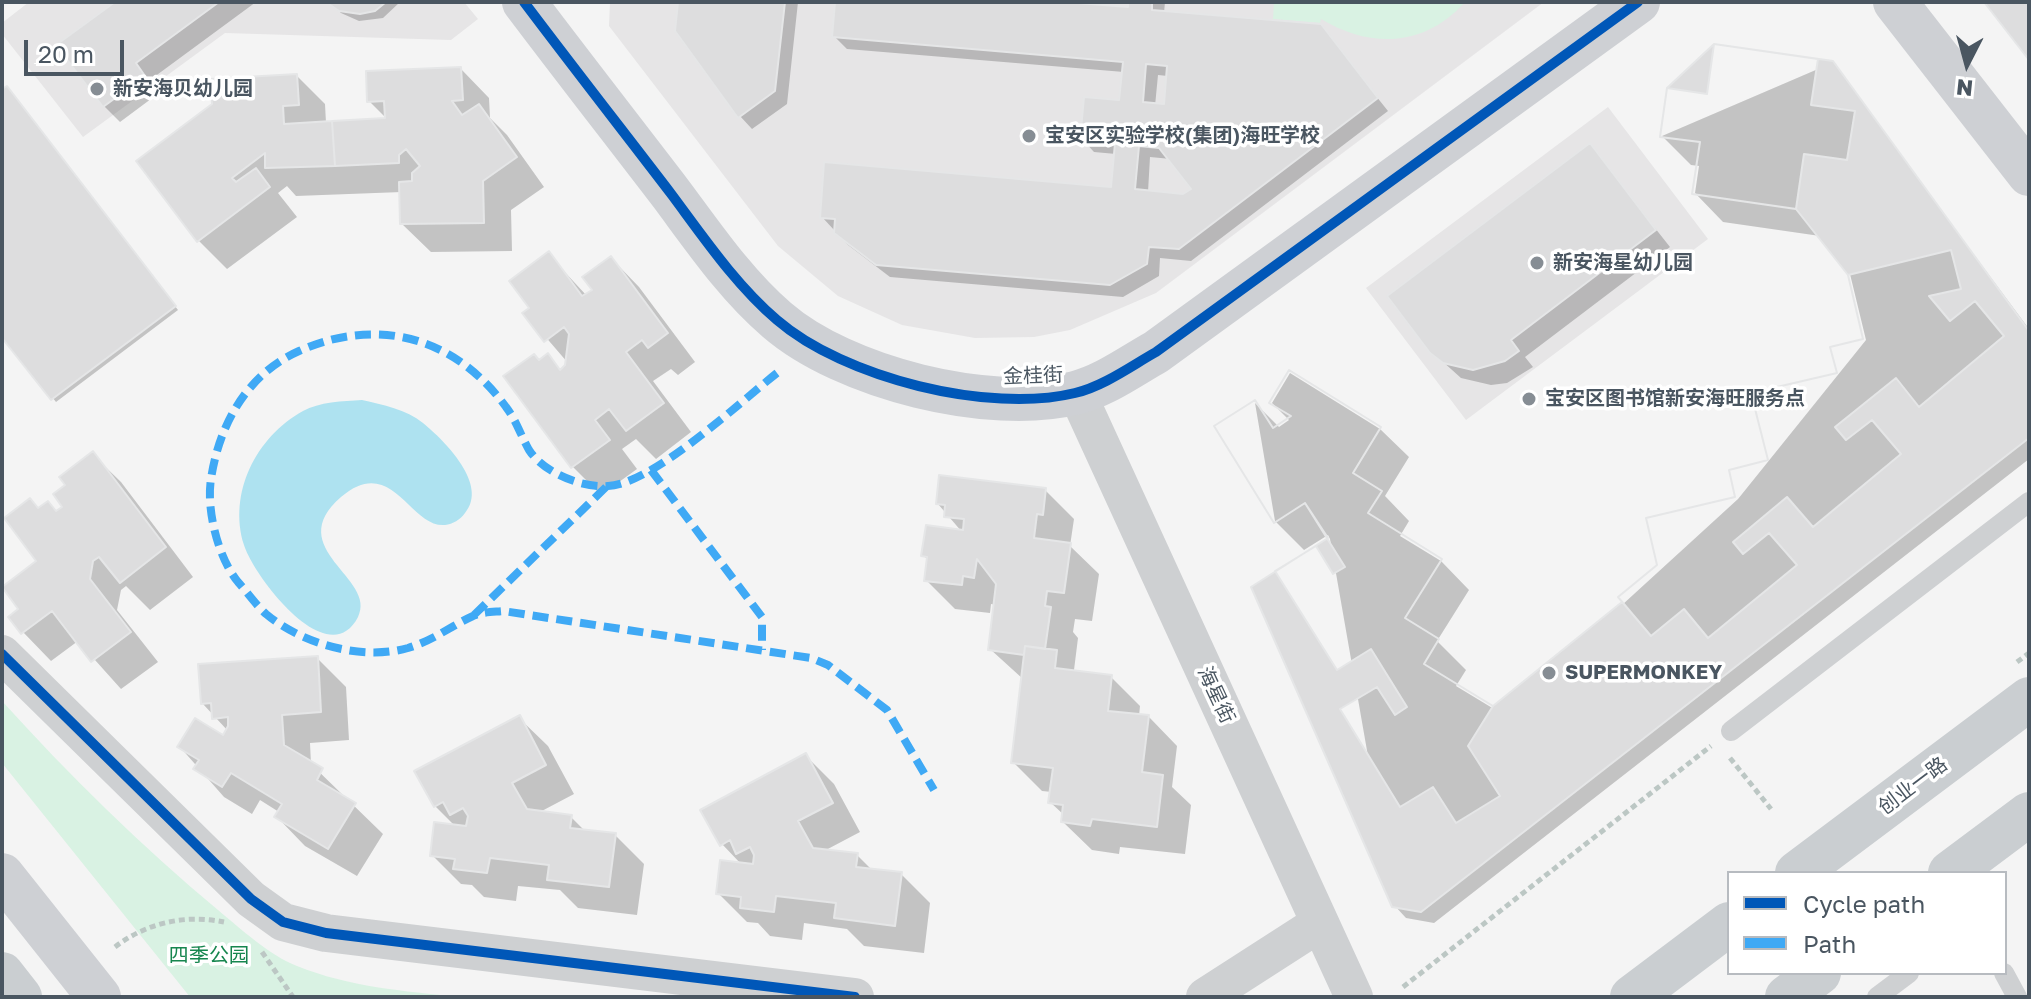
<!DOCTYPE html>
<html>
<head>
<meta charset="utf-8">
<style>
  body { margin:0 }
  #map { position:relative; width:2031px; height:999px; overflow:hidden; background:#f4f4f4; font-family:"Golos Text",sans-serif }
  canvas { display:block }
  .frame { position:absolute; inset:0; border:4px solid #4a5661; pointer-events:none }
  .legend { position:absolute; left:1727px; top:871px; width:280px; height:104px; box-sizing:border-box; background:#fff; border:2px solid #b7bbc0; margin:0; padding:10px 14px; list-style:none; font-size:24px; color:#4a5661 }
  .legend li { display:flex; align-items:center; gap:16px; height:40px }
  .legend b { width:40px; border:2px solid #b7bbc0 }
  .north { position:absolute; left:1927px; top:24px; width:80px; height:80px; -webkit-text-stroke:6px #fff; paint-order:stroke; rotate:186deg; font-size:22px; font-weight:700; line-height:32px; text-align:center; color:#4a5661 }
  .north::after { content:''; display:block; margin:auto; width:28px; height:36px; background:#4a5661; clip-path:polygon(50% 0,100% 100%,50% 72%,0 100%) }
  .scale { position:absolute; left:24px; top:40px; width:100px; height:36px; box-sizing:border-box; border:4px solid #4a5661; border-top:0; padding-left:10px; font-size:24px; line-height:28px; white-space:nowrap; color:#4a5661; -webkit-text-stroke:6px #fff; paint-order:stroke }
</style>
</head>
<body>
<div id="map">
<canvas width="2031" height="999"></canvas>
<div class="frame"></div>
<ul class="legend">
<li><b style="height:10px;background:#0057b8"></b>Cycle path</li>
<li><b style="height:10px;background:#3fa9f5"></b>Path</li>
</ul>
<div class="north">N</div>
<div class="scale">20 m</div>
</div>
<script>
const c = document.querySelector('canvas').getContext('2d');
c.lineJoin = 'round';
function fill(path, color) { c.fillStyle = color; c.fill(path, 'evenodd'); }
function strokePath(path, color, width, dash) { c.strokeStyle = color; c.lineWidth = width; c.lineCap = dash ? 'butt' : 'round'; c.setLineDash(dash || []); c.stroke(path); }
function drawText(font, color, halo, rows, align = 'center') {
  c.font = font + ' "Golos Text","Noto Sans SC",sans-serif'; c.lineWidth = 7; c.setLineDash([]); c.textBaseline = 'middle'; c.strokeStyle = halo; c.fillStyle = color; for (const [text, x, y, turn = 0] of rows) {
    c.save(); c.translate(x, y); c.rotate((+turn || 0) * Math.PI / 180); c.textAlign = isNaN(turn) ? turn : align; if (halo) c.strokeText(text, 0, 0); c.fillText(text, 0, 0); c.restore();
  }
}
fill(new Path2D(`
  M29,2H464L478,19L451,40L225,33L83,137L2,34V23Z
  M610,2H1544L1156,293L1070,330L1034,337L975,338L902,325L838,296L778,246L609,26Z
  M1608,107L1708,239L1466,420L1366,288Z`), '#e6e5e6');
fill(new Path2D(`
  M1274,2H1465C1425,47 1371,49 1321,19L1320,23L1273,19Z
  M2,701C69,775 141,846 218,910C241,929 269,955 297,966C349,987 404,991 459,997H190L2,763Z`), '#d9f2e3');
fill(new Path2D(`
  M362,400C383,405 406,409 423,423C445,441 489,485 465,513C460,520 453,524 445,525C410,528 392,453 341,497C281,549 378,578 358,617C328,675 253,575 244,545C228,493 256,437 303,411C319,402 343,401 362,400Z`), '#aee2f0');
fill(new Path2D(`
  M117,2H256L150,80L159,93L120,122L104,106Z
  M329,2H400L383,18L359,21L341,13Z
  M680,2H798L787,104L752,129L740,116Z
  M837,2H1041L1130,10V2H1165L1164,13L1320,26L1388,111L1191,261L1160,258L1159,276L1123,297L890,277L848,245L822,217L1113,189L1116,154L1094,152L1082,139L1121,103L1124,72L847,49L834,36ZM1158,75L1168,76L1165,107L1155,106ZM1150,157L1171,159L1194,190L1183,196L1148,192Z
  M1832,63L2029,329V459L1434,923L1406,918L1394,905L1330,539L1328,535L1304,550L1275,521L1255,403L1279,427L1289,420L1272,403L1290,373L1380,429L1409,457L1385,496L1409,521L1400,536L1441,561L1469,590L1437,641L1466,670L1456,686L1494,709L1622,605L1738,499L1866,340L1850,274L1820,236L1723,222L1695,193L1699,166L1691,165L1662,136Z
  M461,69L489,98L490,118L507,135L544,187L511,210L512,251L431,252L402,224V192L296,196L287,186L278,193L297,217L227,269L199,241L138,162L297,76L325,104L326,123L388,120L369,101Z
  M2,92H10L178,310L56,402L2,335Z
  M1590,146L1670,247L1525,357L1533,367L1507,383L1491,385L1461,378L1432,352Z
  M548,254L587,296L594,291L611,258L639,287L695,362L678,375L671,369L653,381L691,432L656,459L636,439L622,449L637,469L601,495L573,467L540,362L548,356L562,371L568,363L525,313L531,308Z
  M92,454L121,482L193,577L150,610L126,586L121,590L117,610L158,662L121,689L78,641L51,661L23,632L21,609L39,562V510L57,512L65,507L68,486Z
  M1045,490L1074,519L1070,546L1099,574L1092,621L1075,619L1073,632L1078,638L1074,670L1111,677L1140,706L1139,716L1149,717L1177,746L1172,787L1191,805L1185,854L1120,847L1119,854L1092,850L1063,822L1064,815L1050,802L1052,792L1042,791L1013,762L1023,679L990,649L996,605L991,604L990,613L955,609L926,580L929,561L923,555L962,532L938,504Z
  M317,658L346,687L349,740L310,743L311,764L383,834L357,876L305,846L277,817L279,812L260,800L252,814L224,797L180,747L224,738L228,731L203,704Z
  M519,718L548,746L574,794L538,813L571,817L586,832L615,835L644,864L637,915L578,908L560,890L518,886L516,901L484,897L472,885L461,884L432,855L456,827L435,806Z
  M806,756L834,784L860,832L824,851L857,855L873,871L901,874L930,903L924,953L864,946L847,929L804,923L802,940L770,936L758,923L747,922L718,893L742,865L722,844Z`), '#0003');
const building = new Path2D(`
  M115,2H219L136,63L145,76L103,107L56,45Z
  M326,2H386L375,11L360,14L339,11Z
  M678,2H785L775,91L738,118L675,31Z
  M835,2H1065L1128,7V2H1152V10L1321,24L1378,98L1179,249L1149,247L1147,264L1110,285L876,265L834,233L835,219L820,218L824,162L1111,187L1115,143L1080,140L1084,97L1119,100L1123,62L832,37ZM1146,64L1167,66L1164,104L1143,102ZM1139,146L1159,148L1191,189L1183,194L1135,189Z
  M1984,2H2029V60Z
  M1714,44L1818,59L1811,105L1855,111L1847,160L1804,154L1796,209L1692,194L1700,142L1660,137L1667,88L1707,94Z
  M1714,44L1833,61L2029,331V438L1421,912L1392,907L1251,587L1328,538L1305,503L1274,523L1214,426L1255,400L1273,428L1291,416L1269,403L1289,370L1381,427L1353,473L1382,491L1368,513L1442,559L1405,618L1439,639L1424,664L1493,706L1622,602L1618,597L1657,565L1646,518L1735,497L1729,470L1768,460L1751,393L1837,373L1830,347L1863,339L1848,275L1796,209L1692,194L1700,142L1660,137L1667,88Z
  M461,67L463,100L452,101L462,115L479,104L517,157L483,181L484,223L400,224L399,182L412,181V173L420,166L406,149L399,155V163L335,166L332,121L385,118L384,101L367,102L366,71Z
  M297,74L299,105L283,106L284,124L332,121L335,166L265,168V153L232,178L236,182L256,168L270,187L197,242L136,161L212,104L210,79Z
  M7,86L176,306L51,400L2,338V89Z
  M1590,143L1656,230L1511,340L1519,351L1505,361L1473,370L1443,363L1430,353L1387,296Z
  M1951,250L1961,289L1929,296L1950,321L1975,301L2004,336L1919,407L1896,378L1835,427L1846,440L1872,420L1901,454L1813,527L1787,497L1733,542L1743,554L1769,533L1797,565L1708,638L1684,609L1651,636L1618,597L1657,565L1646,518L1735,497L1729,470L1768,460L1751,393L1837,373L1830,347L1863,339L1848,275Z
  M549,251L582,296L592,290L582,277L611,256L668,333L648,348L642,340L626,352L664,403L626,431L609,409L595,420L610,440L571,468L503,376L534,354L539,360L548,353L560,370L565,365L569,334L564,327L544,342L522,313L529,308L509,281Z
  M1289,370L1381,427L1353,473L1382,491L1368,513L1442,559L1405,618L1439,639L1424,664L1493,706L1468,746L1500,796L1456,823L1433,787L1400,807L1340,709L1377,687L1395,715L1407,707L1371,649L1337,670L1275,571L1316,546L1333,574L1345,567L1305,503L1274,523L1214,426L1255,400L1273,428L1291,416L1269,403Z
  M93,451L166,547L120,583L99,557L93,561L90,579L131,632L91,662L52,611L21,634L8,617L18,609L2,587L36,561L4,518L30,498L38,508L48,501L56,511L62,507L53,494L65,485L59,477Z
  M939,475L1046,488L1043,515L1037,514L1034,538L1071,543L1064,593L1047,591L1045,606L1051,607L1045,649L1025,646L1024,655L988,650L996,584L977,559L974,578L963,576L962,585L924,581L927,557L921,556L926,525L963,530L964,519L944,517L945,505L936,504Z
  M1025,646L1057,650L1055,668L1112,675L1108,711L1149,715L1142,772L1163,775L1157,827L1092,819L1090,826L1061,822L1063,805L1048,803L1053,768L1011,763Z
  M318,656L321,712L282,715L284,745L323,768L317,780L356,803L328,849L274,817L282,804L231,773L222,787L193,769L199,760L177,747L195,718L223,735L228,726V717L212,719L211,703L201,704L198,664Z
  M520,715L546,765L512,783L527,809L572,815L570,828L616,833L609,887L547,880L549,865L490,858L487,873L453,869L455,859L430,856L434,822L466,826L468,816L463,808L450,815L443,802L434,807L414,771Z
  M806,753L833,803L798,821L813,848L858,853L856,867L902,872L895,926L834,918L836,903L776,896L774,912L740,908L741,897L716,894L720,860L753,864L754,855L750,847L736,854L730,840L720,846L700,810Z`);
fill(building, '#ddddde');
strokePath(building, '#e5e6e7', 2);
strokePath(new Path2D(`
  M2017,662L2029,653
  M1730,758L1771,809
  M115,947C146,923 185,914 224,922
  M262,952L293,997
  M1403,987L1711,746`), '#bcc7c4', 5, [6, 4]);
strokePath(new Path2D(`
  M1731,731L2029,502
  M2004,973L2017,997
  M1877,997L1909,973`), '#ced0d2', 20);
strokePath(new Path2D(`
  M1077,393L1354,997
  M2,654L251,899L283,922L326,933L855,997
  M1205,997L1320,923`), '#ced0d2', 38);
strokePath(new Path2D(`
  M524,2C573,67 623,131 672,195C704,238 736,285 777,320C844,378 989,414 1075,393C1104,386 1131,366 1156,352L1638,2
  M1895,2L2029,174
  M2,875L99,997`), '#ced0d4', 44);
strokePath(new Path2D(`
  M1797,873L2029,699
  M1950,873L2029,814
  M2,974L20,997
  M1632,997L1729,924
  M1787,997L1819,973`), '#caced1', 44);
strokePath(new Path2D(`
  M777,373C740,402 653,484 608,486C582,488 544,473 529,450C521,436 516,420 506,407C455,337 378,316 299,351C247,374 219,425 211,479C206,509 218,558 238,582C247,592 256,605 266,614C302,644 362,661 408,648C434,640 451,626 473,616C481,612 493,612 503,611L811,658L828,665L887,710L934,790
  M651,470L762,617V650
  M474,615L606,487`), '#3fa9f5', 8, [16, 8]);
strokePath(new Path2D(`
  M524,2C573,67 623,131 672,195C704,238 736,285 777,320C844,378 989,414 1075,393C1104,386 1131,366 1156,352L1638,2
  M2,654L251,899L283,922L326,933L855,997`), '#0057b8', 10);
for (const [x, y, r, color] of [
  [97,89,8,"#868d94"],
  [1029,136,8,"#868d94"],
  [1537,263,8,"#868d94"],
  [1529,399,8,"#868d94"],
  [1549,673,8,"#868d94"]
]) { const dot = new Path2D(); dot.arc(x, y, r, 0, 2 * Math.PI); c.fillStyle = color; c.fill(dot); strokePath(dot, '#fff', 3); }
drawText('bold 20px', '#4a5661', '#fff', [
  ["新安海贝幼儿园",113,89],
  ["宝安区实验学校(集团)海旺学校",1045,136],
  ["新安海星幼儿园",1553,263],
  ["宝安区图书馆新安海旺服务点",1545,399],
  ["SUPERMONKEY",1565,673]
], 'left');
drawText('20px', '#4a5661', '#fff', [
  ["金桂街",1033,376,-2],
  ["海星街",1216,695,65],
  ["创业一路",1913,786,-37]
]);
drawText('20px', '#17864f', '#fff', [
  ["四季公园",209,956]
]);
</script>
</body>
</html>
